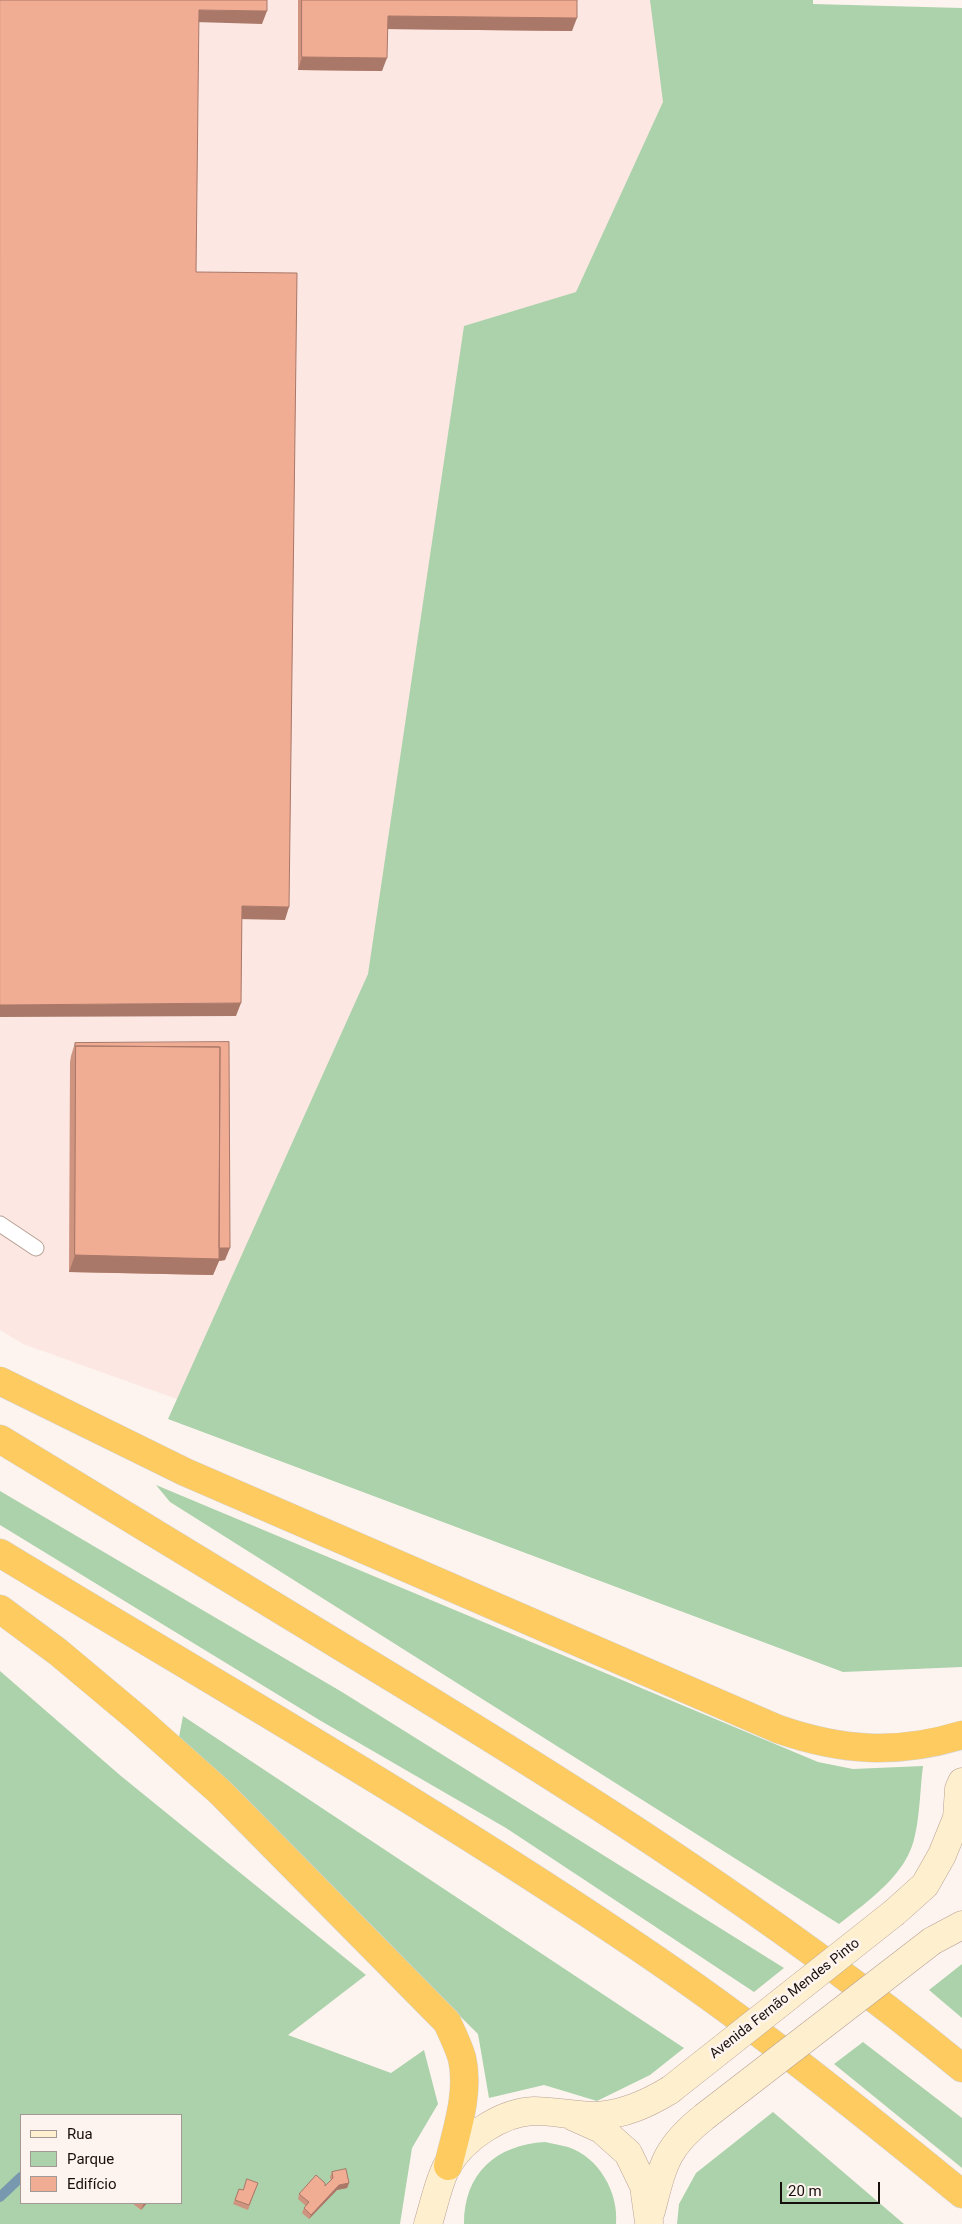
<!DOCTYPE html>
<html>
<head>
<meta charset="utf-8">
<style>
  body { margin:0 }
  #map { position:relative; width:962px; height:2224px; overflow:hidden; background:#fef4ef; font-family:Roboto,sans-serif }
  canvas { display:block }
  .legend { position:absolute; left:20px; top:2114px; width:162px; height:90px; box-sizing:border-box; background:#fef4ef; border:1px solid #a29894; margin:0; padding:6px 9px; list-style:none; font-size:15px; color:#170f0b }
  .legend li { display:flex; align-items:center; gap:10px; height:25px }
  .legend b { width:25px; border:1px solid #a29894 }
  .scale { position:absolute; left:780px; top:2182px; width:100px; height:22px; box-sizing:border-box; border:2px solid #170f0b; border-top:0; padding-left:6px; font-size:15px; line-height:18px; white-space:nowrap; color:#170f0b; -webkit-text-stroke:4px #fef4ef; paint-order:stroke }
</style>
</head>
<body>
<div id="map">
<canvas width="962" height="2224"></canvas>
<ul class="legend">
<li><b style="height:6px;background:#feefcf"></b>Rua</li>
<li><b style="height:14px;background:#abd2ab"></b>Parque</li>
<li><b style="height:14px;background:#f1ac94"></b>Edifício</li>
</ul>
<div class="scale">20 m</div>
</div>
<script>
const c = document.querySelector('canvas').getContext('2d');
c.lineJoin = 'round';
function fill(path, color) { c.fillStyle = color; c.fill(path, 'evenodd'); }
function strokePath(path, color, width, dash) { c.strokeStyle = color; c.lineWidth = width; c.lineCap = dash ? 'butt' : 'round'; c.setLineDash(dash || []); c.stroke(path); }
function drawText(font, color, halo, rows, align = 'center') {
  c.font = font + ' Roboto,sans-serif'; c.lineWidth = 5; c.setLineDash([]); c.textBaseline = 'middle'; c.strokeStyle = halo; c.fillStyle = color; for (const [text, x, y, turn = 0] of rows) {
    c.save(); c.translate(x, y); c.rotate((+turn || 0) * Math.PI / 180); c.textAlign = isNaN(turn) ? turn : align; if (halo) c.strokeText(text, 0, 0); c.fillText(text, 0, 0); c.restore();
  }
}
fill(new Path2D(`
  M0,0H735L269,1432L23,1344L0,1330Z`), '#fce7e2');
fill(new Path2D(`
  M650,0H813V4L962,8V1667L843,1672L168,1419L368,974L464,326L576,292L663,102Z
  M156,1485L818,1762L853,1769L923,1766C920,1789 920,1813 915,1835C908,1874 868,1901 839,1924L170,1502Z
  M0,1491L342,1692L784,1968L754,1992L506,1828L321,1721L0,1525Z
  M0,1671L121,1776L366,1975L288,2035L391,2073L424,2050L438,2104L412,2148L400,2224H0ZM21,2115H181V2203H21Z
  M183,1716L684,2048L650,2075L597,2101L544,2085L489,2098L478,2034L179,1737Z
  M962,1964V2018L929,1990Z
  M863,2042L962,2118V2168L834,2064Z
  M773,2112L904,2224H677L679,2204L696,2173Z
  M545,2142C553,2144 561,2145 568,2147C599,2157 619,2193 616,2224H464C464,2173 496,2145 545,2142Z`), '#abd2ab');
strokePath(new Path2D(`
  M0,2197L21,2177`), '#7798af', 10);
const service = new Path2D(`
  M0,1224L36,1248`);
const secondary = new Path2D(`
  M895,1912L925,1885L942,1855L957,1818L959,1789L962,1782
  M932,1941L962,1925
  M574,2117L601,2129L628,2153L644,2186L649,2222
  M651,2211C663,2165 665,2148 704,2117
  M428,2224C434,2205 438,2183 447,2166C463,2138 502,2112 534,2111C554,2111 575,2116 595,2116C623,2115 647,2104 670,2090`);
const motorway = new Path2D(`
  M0,1381L185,1472L778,1729C841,1751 897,1755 962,1735
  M0,1439C117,1510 233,1582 350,1652C562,1780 771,1911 962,2068
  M0,1553C214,1683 431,1807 638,1947C751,2023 857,2108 962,2194
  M0,1609L58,1652L138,1719L220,1792L447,2022C452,2033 458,2045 462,2058C470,2093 456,2132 448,2166`);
strokePath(service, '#b7a195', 17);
strokePath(secondary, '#b7a195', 29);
strokePath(motorway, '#d5d4d3', 29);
strokePath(service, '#fff', 15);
strokePath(secondary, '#feefcf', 28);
strokePath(motorway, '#fdcb5f', 28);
const secondaryBridge = new Path2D(`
  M670,2090L895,1912
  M704,2117L932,1941`);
strokePath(secondaryBridge, '#b7a195', 29, []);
strokePath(secondaryBridge, '#feefcf', 28);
fill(new Path2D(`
  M298,0H577L572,31L387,29L382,71L298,70Z
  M75,1043L225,1260L219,1261L213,1275L69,1272L70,1062L71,1056Z
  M332,2172L349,2183L347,2188L337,2190L309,2219L302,2213L304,2208L306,2206L298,2199L299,2194L325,2186L331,2180L330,2177Z
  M258,2183L248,2210L233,2204L239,2189L243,2190Z
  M132,2203H147L141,2210Z`), '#cf947f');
fill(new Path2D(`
  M199,10L267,11L262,24L195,22Z
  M388,16L577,18L572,31L383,29Z
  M302,57L387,58L382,71L298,70Z
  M242,906L289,907L285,920L237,919Z
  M241,1003L236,1016L0,1017V1005Z
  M218,1248H230L225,1260L219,1261L213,1275L69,1272L75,1255Z
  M349,2183L347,2188L337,2190L309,2219L311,2215L339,2185Z
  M145,2203H147L141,2210L143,2205Z`), '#a97868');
const building = new Path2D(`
  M0,0H267V11L199,10L196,272L297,273L289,907L242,906L241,1003L0,1005Z
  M302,0H577V18L388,16L387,58L302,57Z
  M229,1042L230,1248H219L220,1047L76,1046L75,1047V1043Z
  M76,1046L220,1047L219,1259L75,1255Z
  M346,2169L349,2183L339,2185L311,2215L304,2208L309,2202L299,2194L316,2175L325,2183V2186L333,2178L332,2172Z
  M247,2179L258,2183L249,2205L235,2200L239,2189L243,2190Z`);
fill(building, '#f1ac94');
strokePath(building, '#a97868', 1);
drawText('14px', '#170f0b', '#fef4ef', [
  ["Avenida Fernão Mendes Pinto",785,1999,-38]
]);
</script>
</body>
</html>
